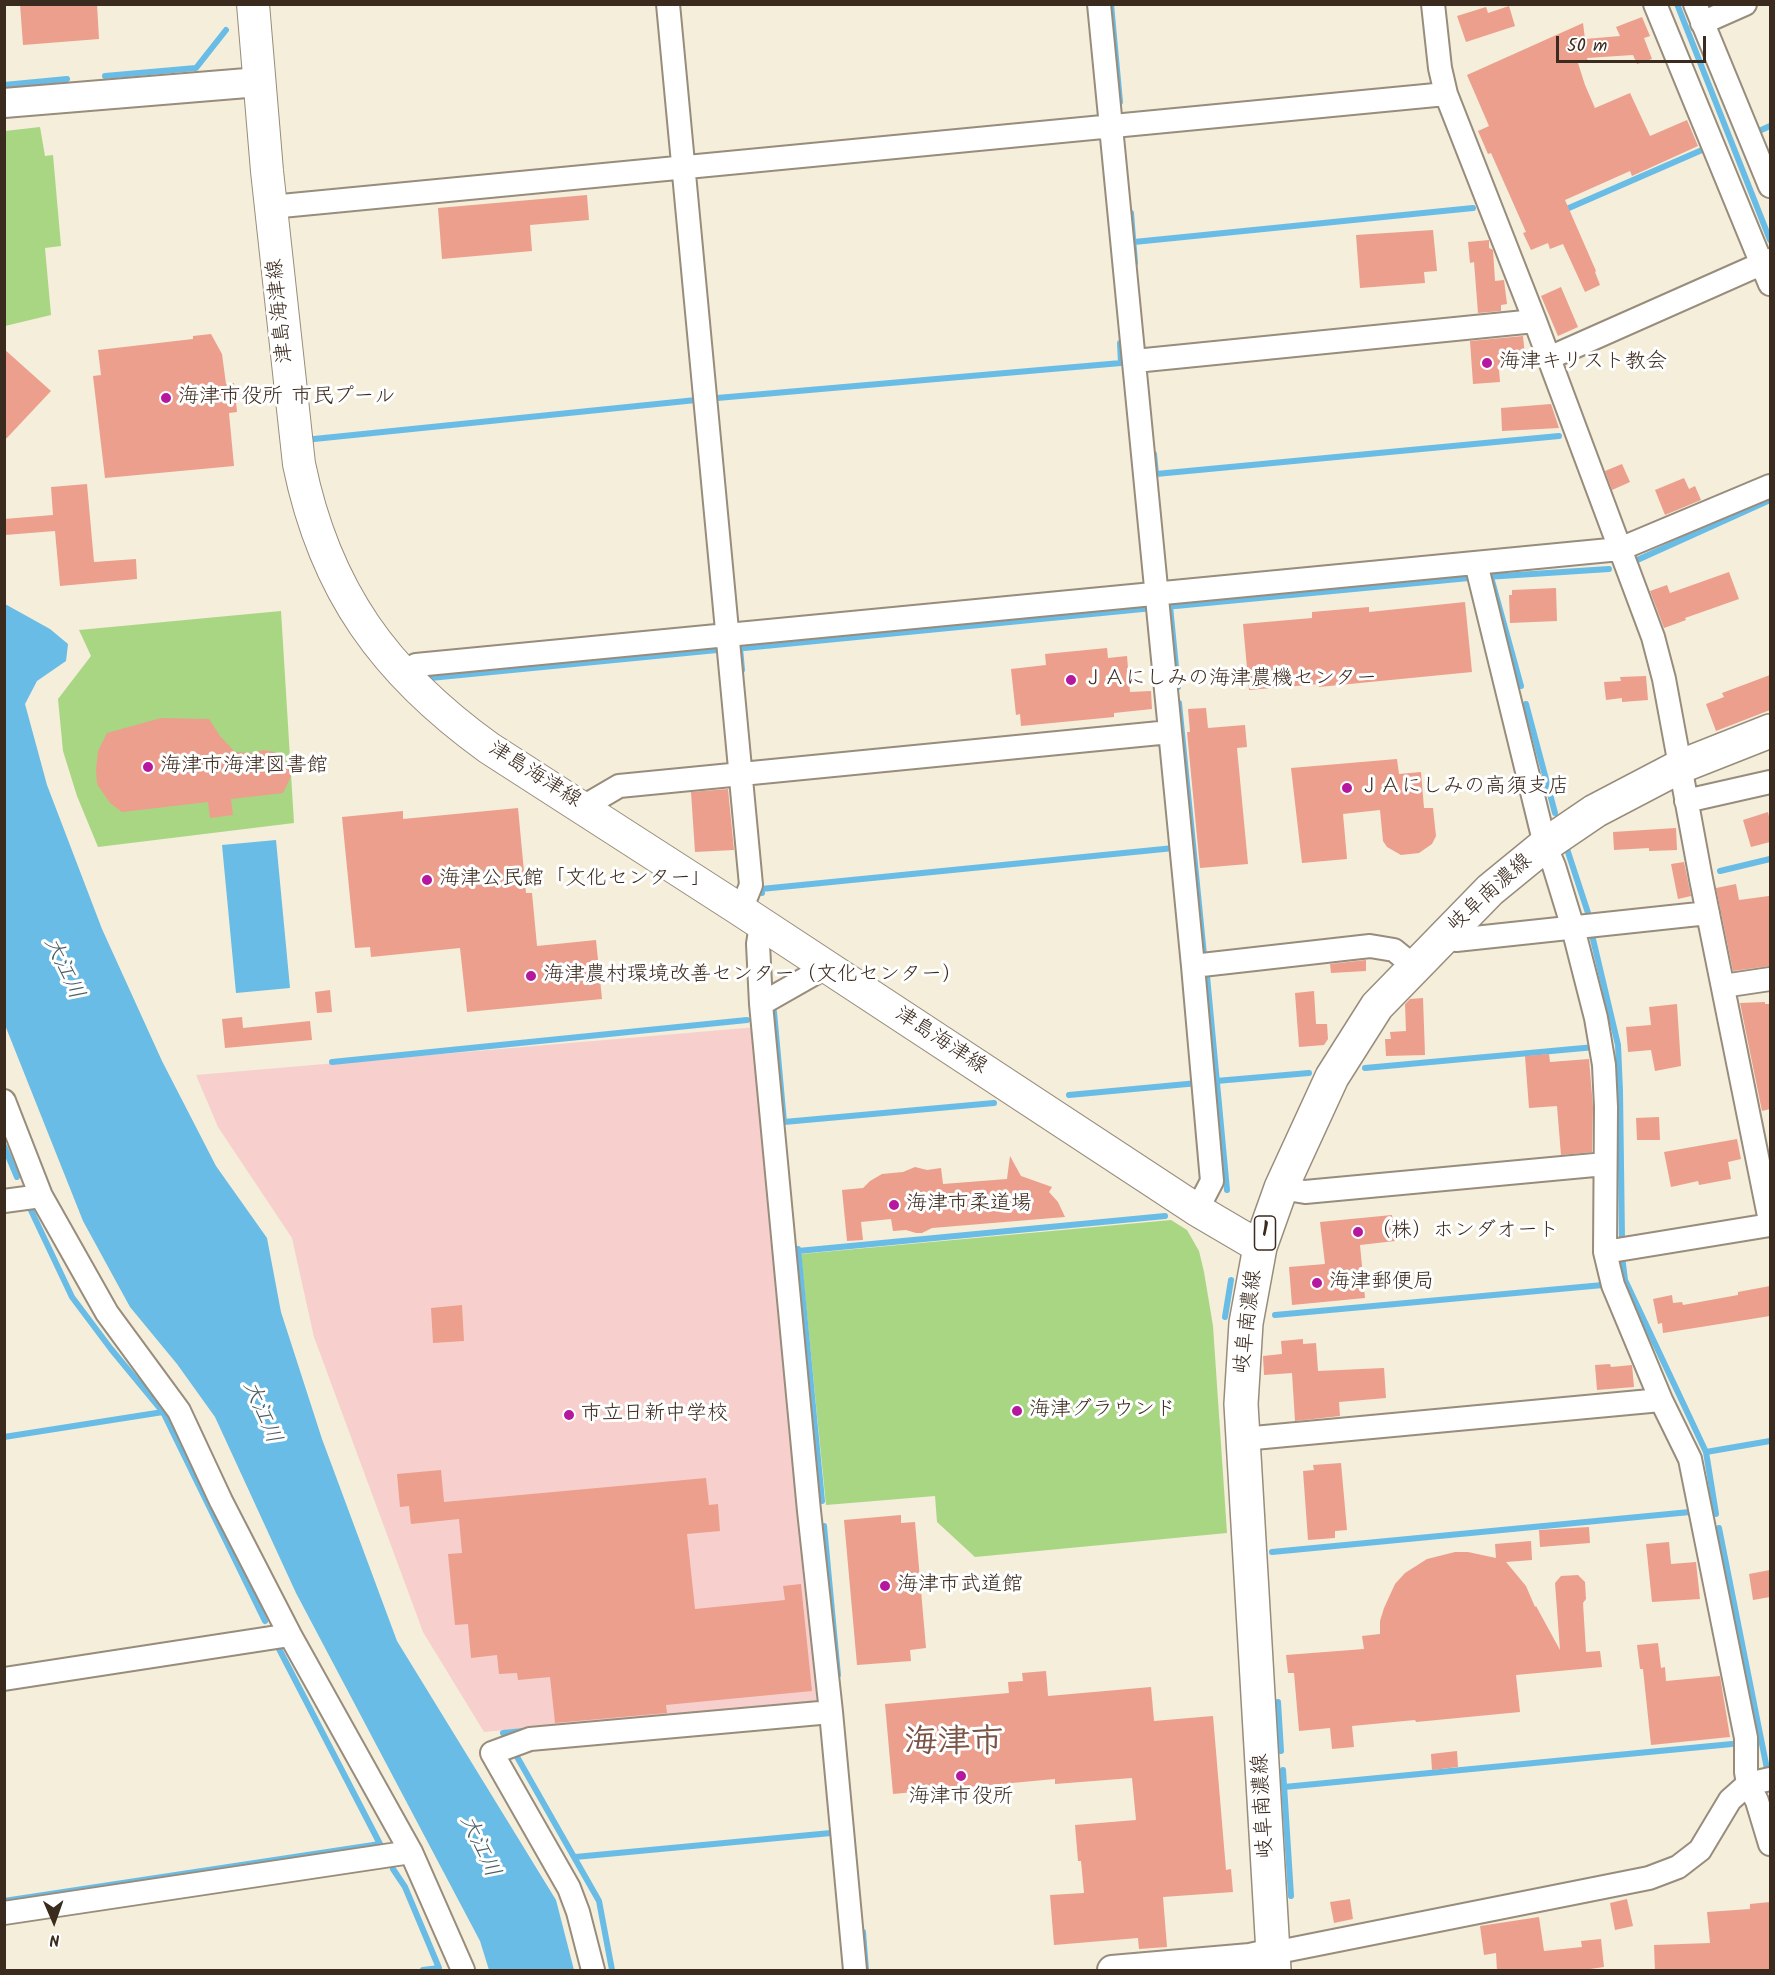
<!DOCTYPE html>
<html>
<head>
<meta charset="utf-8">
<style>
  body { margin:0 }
  #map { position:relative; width:1775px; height:1975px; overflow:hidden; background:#f4eeda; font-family:Kalam,sans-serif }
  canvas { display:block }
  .frame { position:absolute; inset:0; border:6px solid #3b2a1e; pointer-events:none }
  .north { position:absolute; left:24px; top:1891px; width:60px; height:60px; -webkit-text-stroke:4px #fff; paint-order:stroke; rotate:178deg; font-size:16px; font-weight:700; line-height:24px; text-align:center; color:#3b2a1e }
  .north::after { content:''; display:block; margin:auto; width:21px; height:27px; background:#3b2a1e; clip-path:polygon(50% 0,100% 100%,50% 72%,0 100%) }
  .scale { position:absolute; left:1556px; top:36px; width:150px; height:27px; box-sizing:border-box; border:3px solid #3b2a1e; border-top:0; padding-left:8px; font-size:18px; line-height:21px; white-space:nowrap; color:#3b2a1e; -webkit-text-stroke:4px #fff; paint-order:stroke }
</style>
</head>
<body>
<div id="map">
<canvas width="1775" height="1975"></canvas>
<div class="frame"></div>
<div class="north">N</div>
<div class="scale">50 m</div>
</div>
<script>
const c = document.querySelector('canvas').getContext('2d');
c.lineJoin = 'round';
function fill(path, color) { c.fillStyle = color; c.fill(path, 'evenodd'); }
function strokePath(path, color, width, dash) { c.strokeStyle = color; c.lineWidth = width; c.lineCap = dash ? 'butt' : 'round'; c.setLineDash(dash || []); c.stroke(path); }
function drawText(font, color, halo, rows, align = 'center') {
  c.font = font + ' Kalam,"Klee One",sans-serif'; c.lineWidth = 6; c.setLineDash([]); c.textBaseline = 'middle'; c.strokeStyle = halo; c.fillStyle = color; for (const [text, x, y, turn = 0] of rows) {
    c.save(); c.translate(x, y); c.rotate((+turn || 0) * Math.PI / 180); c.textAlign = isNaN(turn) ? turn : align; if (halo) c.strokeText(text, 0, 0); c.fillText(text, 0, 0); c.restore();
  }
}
fill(new Path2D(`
  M757,1027L822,1700L484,1732L423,1632L314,1337L292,1238L218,1127L196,1075Z`), '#f7d0cd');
fill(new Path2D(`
  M40,127L45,156L53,155L61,246L45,248L51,315L5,326V131Z
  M281,611L294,823L98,847L77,796L63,751L58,699L91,656L79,630Z
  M1171,1220L1187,1230L1199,1251L1204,1272L1213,1326L1227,1533L975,1557L937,1522L935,1496L826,1505L801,1254Z`), '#a9d683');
fill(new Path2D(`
  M5,604L50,629L68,644L66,661L37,681L25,704L47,785L102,929L162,1061L216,1166L267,1238L281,1312L322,1439L397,1641L556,1900L574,1970H489L480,1941L296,1593L215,1417L177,1364L130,1307L83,1221L5,1025Z
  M276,840L290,988L236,993L222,845Z`), '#69bce5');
strokePath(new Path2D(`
  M1111,4L1120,102
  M1677,4L1770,240
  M105,76L196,68L226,30
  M4,85L67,79
  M1759,131L1770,126
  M1562,211L1702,150
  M1131,213L1135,263
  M1134,242L1473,208
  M717,398L1121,363L1120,343L1124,342
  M314,439L696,400
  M1154,454L1156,474L1559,436
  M1635,561L1770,500
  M1486,577L1609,569
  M1491,577L1521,686
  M1170,606L1178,687
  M1165,607L1469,578
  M740,648L742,670
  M734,649L1153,608
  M430,678L717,650
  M1179,703L1204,955
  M1526,704L1555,813
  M1566,846L1590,919
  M1720,871L1770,859
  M762,893L761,889L1174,848
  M1592,935L1618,1045L1620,1091L1622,1239
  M1207,976L1227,1190
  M774,1012L784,1122L994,1103
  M332,1062L747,1020
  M1365,1068L1595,1047
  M1216,1081L1309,1073
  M1069,1095L1198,1083
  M4,1146L17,1177
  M28,1204L72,1297L111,1349L163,1412L265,1621
  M798,1249L822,1501
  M798,1251L1165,1216
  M1622,1256L1625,1280L1706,1452L1716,1514
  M1275,1315L1603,1285
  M1225,1317L1231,1280
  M4,1437L163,1412
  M1706,1452L1770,1441
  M824,1526L838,1675
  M1719,1528L1768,1774
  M1272,1552L1690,1512
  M1278,1702L1281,1751
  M506,1738L503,1733L523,1731
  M516,1755L599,1901L612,1970
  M1283,1770L1291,1896
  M1284,1787L1732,1744
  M575,1857L831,1833
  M393,1869L405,1887L439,1968
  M4,1901L380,1844L276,1643
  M863,1932L866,1970
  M423,1970L439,1968V1970`), '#69bce5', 6);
fill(new Path2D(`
  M20,4H97L99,39L23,45Z
  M1509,6L1515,26L1466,42L1457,16L1486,7L1488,13Z
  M1642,17L1650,36L1644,38L1652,59L1637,64L1633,55L1587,58L1588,62L1578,63L1585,85L1595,108L1630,93L1650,136L1687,120L1698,146L1632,176L1630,171L1565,200L1596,271L1595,272L1600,285L1585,292L1563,244L1550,249L1548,243L1531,250L1523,233L1526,232L1491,153L1488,154L1478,131L1489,126L1467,75L1583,23L1585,39L1620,36L1616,27Z
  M587,195L589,220L530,225L532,251L442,259L438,208Z
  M1433,230L1437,271L1424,272L1425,283L1360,288L1356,235Z
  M1489,240V248L1493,250L1495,281L1504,280L1507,304L1501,305V311L1478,313L1474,262L1470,263L1468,242Z
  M1561,287L1578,327L1558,336L1541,296Z
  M211,334L222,354L226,384L234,383L237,412L229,413L234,466L105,478L93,376L101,375L98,350L193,339V336Z
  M1523,336L1525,356L1502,357L1503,368L1499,369L1500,382L1473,384L1470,341Z
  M4,349L51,391L4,441Z
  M1551,404L1559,428L1502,431L1501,408Z
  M1622,464L1630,482L1612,490L1605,471Z
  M1684,478L1689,489L1695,486L1701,500L1665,515L1655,490Z
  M87,484L94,562L136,559L137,579L60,586L55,531L5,535L4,519L53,515L51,487Z
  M1729,572L1739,599L1685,618L1686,620L1664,628L1650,591L1667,585L1670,593Z
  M1556,588L1557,621L1510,623L1509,595H1512V590Z
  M1465,602L1472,672L1319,687V684L1249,690L1243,624L1312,618V612L1369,607V612Z
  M1107,648L1108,658L1127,656L1130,692L1151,691L1152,709L1114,713V717L1021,726L1020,714L1016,715L1011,669L1046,665L1045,654Z
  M1770,675V710L1716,731L1706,704L1724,697L1722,693Z
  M1646,676L1648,700L1622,702V698L1606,700L1604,682L1621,681L1620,677Z
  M1206,708L1208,728L1245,725L1247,747L1237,748L1248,864L1200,868L1187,732H1190L1188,709Z
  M161,718L209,719L220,736L235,752L253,753L263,750L275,752L284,759L288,767L291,776L287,785L283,793L231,799L233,815L210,818L208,802L122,812L110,803L97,784L96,770L98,751L107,733Z
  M1397,759L1399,774L1421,772L1424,808H1433L1436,836L1432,844L1419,853L1401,855L1387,847L1383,841L1380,810L1343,814L1347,859L1302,863L1291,768Z
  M728,789L734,850L695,852L691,792Z
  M518,808L526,893H532L537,946L596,940L602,999L467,1012L460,948L371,957L370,947L355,948L342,817L403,811V819Z
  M1768,812L1770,821V842L1751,847L1743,820Z
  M1676,828L1677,850L1649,851V848L1614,850L1613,832Z
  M1684,862L1691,896L1678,899L1671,864Z
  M1736,884L1739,900L1769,896L1770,966L1733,971L1716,888Z
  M1366,960V971L1331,973L1330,964Z
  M330,990L332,1012L317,1013L315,992Z
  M1314,991L1316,1024H1327L1328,1039L1324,1045L1299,1047L1295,993Z
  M1423,998L1425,1055L1386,1056L1385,1039H1391L1390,1032L1406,1031L1405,1004L1410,999Z
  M1765,1002V1004H1770V1109L1762,1111L1740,1003Z
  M1677,1004L1681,1066L1655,1071L1651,1050L1628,1052L1626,1027L1651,1025L1649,1007Z
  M242,1017L243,1028L310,1021L312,1040L225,1048L222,1019Z
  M1549,1054L1550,1062L1589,1059L1593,1107L1592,1152L1561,1155L1557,1106L1529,1108L1525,1056Z
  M1659,1117L1660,1140H1637L1636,1118Z
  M1737,1139L1741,1159L1728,1162L1731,1179L1699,1185L1698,1181L1671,1187L1664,1152Z
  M1010,1156L1021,1176L1052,1187L1049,1192L1058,1202L1065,1217L932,1228L922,1233H916L906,1230L893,1231L891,1219L861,1222L863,1240L847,1241L842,1190L863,1188L870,1181L882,1174L903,1172L915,1167L927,1170L941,1168L943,1184L1007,1179Z
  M1392,1215L1395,1241L1360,1245L1365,1298L1292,1305L1289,1267L1325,1264L1320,1222Z
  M1770,1286V1316L1663,1333L1662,1323L1658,1324L1653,1299L1672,1295L1673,1303L1682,1302L1683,1305L1738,1295V1292Z
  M462,1305L464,1341L433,1343L431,1308Z
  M1303,1339V1344L1316,1343L1318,1371L1384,1368L1386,1398L1339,1402L1340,1416L1295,1421L1292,1373L1264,1375L1263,1356L1282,1354L1281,1341Z
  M1610,1364L1611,1367L1632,1365L1634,1387L1597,1390L1595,1365Z
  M1341,1463L1347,1530L1335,1531V1538L1308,1540L1303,1471L1314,1470L1313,1465Z
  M441,1470L444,1502L706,1478L709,1505L718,1504L720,1531L687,1534L695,1609L785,1600L783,1586L801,1584L812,1691L666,1705L667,1713L555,1723L550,1677L518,1680L517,1673L499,1674L497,1655L471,1658L468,1624L455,1625L448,1554L462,1553L459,1519L411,1524L409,1506L400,1507L397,1474Z
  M901,1515V1523L915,1522L926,1648L910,1650L911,1661L857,1665L844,1520Z
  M1589,1527L1590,1543L1540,1547L1539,1530Z
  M1531,1541L1532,1560L1506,1562L1526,1586L1535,1607L1536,1606L1560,1650L1555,1583L1561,1576L1578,1575L1585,1582L1586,1599L1583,1603L1586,1652L1600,1651L1602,1667L1516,1675L1520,1712L1416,1722L1415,1720L1352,1726L1354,1747L1332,1749L1330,1728L1299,1731L1294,1673H1288L1286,1655L1364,1649L1362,1636L1380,1634V1621L1384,1608L1395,1584L1405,1573L1427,1559L1455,1552H1468L1496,1558L1495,1544Z
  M1669,1542L1671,1564L1696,1562L1700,1599L1652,1602L1646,1544Z
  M1770,1570V1597L1753,1600L1749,1574Z
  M1658,1643L1661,1668L1665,1667L1666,1681L1720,1676L1730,1737L1651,1745L1643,1669H1640L1637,1645Z
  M1046,1671L1048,1696L1151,1687L1154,1721L1213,1716L1226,1870L1231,1869L1233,1892L1163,1897L1167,1947L1139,1949L1138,1938L1054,1945L1050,1895L1084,1893L1081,1861H1078L1075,1825L1136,1820L1132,1778L1055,1784V1779L893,1794L885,1704L1009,1693L1008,1682L1023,1681L1022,1673Z
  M1457,1751L1458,1767L1432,1770L1431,1754Z
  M1350,1899L1353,1919L1334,1923L1330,1902Z
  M1627,1899L1633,1926L1615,1930L1610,1903Z
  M1770,1902V1971H1655L1654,1945L1710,1943L1707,1912L1750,1909V1904Z
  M1539,1917L1544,1951L1582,1947L1581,1941L1601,1939L1604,1967L1576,1971H1497L1496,1953L1484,1955L1480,1926Z`), '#ec9f8d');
const minor = new Path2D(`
  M668,4L751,885L745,900L739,909
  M1099,4L1193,966
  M1433,4L1440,68L1446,94L1535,321L1653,637L1664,679L1701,879L1770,1221
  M1655,4L1770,284
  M1695,4L1770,186
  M1702,23L1745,4
  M271,207L1446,94
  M1549,358L1770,260
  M1135,361L1535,321
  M1476,563L1545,845L1554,866L1573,928L1596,1018L1604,1065L1606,1107L1605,1252L1613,1285L1661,1400
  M401,673L416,665L1620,549L1770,486
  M1686,801L1770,782
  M583,807L619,786L1170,732
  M761,924L758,944L761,1004L809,1511L831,1712L855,1970
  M1445,935L1456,940L1708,913
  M1723,986L1770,979
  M761,1004L826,967
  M4,1101L41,1196L107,1313L179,1411L221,1501L290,1635L411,1852L463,1970
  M1281,1188L1305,1192L1605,1164
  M4,1201L41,1196
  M1197,1210L1212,1181L1193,966L1370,946L1394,950L1415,967
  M1605,1252L1770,1225
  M1243,1439L1661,1400L1690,1459L1746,1738V1772L1748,1784L1757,1801L1770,1844
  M4,1679L290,1635
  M4,1913L411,1852
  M1273,1953L1649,1878L1678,1867L1700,1850L1730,1800L1748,1784L1770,1779
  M593,1970L578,1912L569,1888L492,1753L530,1739L831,1712`);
const tertiary = new Path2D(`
  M4,103L259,82
  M1112,1970L1250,1958L1273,1953`);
const secondary = new Path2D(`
  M253,4L267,171L299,464C325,591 385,673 489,748L739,909L1197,1210L1260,1247`);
const primary = new Path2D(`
  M1274,1970L1241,1404L1246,1323L1260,1247L1281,1188L1332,1077L1377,1006L1490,890L1545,845L1595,811L1679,767L1770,731`);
strokePath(minor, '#988c7c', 26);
strokePath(tertiary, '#988c7c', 32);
strokePath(secondary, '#988c7c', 34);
strokePath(primary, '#988c7c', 36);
strokePath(minor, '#fff', 22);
strokePath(tertiary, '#fff', 28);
strokePath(secondary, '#fff', 32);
strokePath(primary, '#fff', 33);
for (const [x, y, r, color] of [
  [1487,363,6,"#b5179e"],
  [166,398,6,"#b5179e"],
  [1071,680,6,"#b5179e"],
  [148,767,6,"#b5179e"],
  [1347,788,6,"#b5179e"],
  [427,880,6,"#b5179e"],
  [531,976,6,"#b5179e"],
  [894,1205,6,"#b5179e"],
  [1358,1232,6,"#b5179e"],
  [1317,1283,6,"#b5179e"],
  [1017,1411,6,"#b5179e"],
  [569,1415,6,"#b5179e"],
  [885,1586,6,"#b5179e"],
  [961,1776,6,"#b5179e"]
]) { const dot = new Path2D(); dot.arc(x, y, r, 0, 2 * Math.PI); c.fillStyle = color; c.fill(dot); strokePath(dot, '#fff', 2); }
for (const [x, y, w] of [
  [1265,1233,21]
]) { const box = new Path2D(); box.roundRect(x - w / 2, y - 17, w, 34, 4.5); c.fillStyle = '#fff'; c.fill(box); strokePath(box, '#3b2a1e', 1.5); }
drawText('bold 20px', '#3b2a1e', null, [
  ["1",1265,1233]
]);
drawText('21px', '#3b2a1e', '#fff', [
  ["津島海津線",282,311,-96],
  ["津島海津線",534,776,32],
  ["岐阜南濃線",1491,894,-42],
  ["津島海津線",940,1042,33],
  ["岐阜南濃線",1250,1322,-83],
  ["岐阜南濃線",1265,1806,-93]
]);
drawText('21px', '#3b2a1e', '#fff', [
  ["海津キリスト教会",1499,363],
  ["海津市役所 市民プール",178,398],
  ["ＪＡにしみの海津農機センター",1083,680],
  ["海津市海津図書館",160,767],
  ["ＪＡにしみの高須支店",1359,788],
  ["海津公民館「文化センター」",439,880],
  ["海津農村環境改善センター（文化センター）",543,976],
  ["海津市柔道場",906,1205],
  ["（株）ホンダオート",1370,1232],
  ["海津郵便局",1329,1283],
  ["海津グラウンド",1029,1411],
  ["市立日新中学校",581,1415],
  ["海津市武道館",897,1586],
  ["海津市役所",961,1798,"center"]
], 'left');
drawText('italic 22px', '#4b5d64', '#fff', [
  ["大江川",62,969,65],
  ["大江川",260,1413,67],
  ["大江川",478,1847,65]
]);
drawText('bold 33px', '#795345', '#fff', [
  ["海津市",954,1745]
]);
</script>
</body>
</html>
